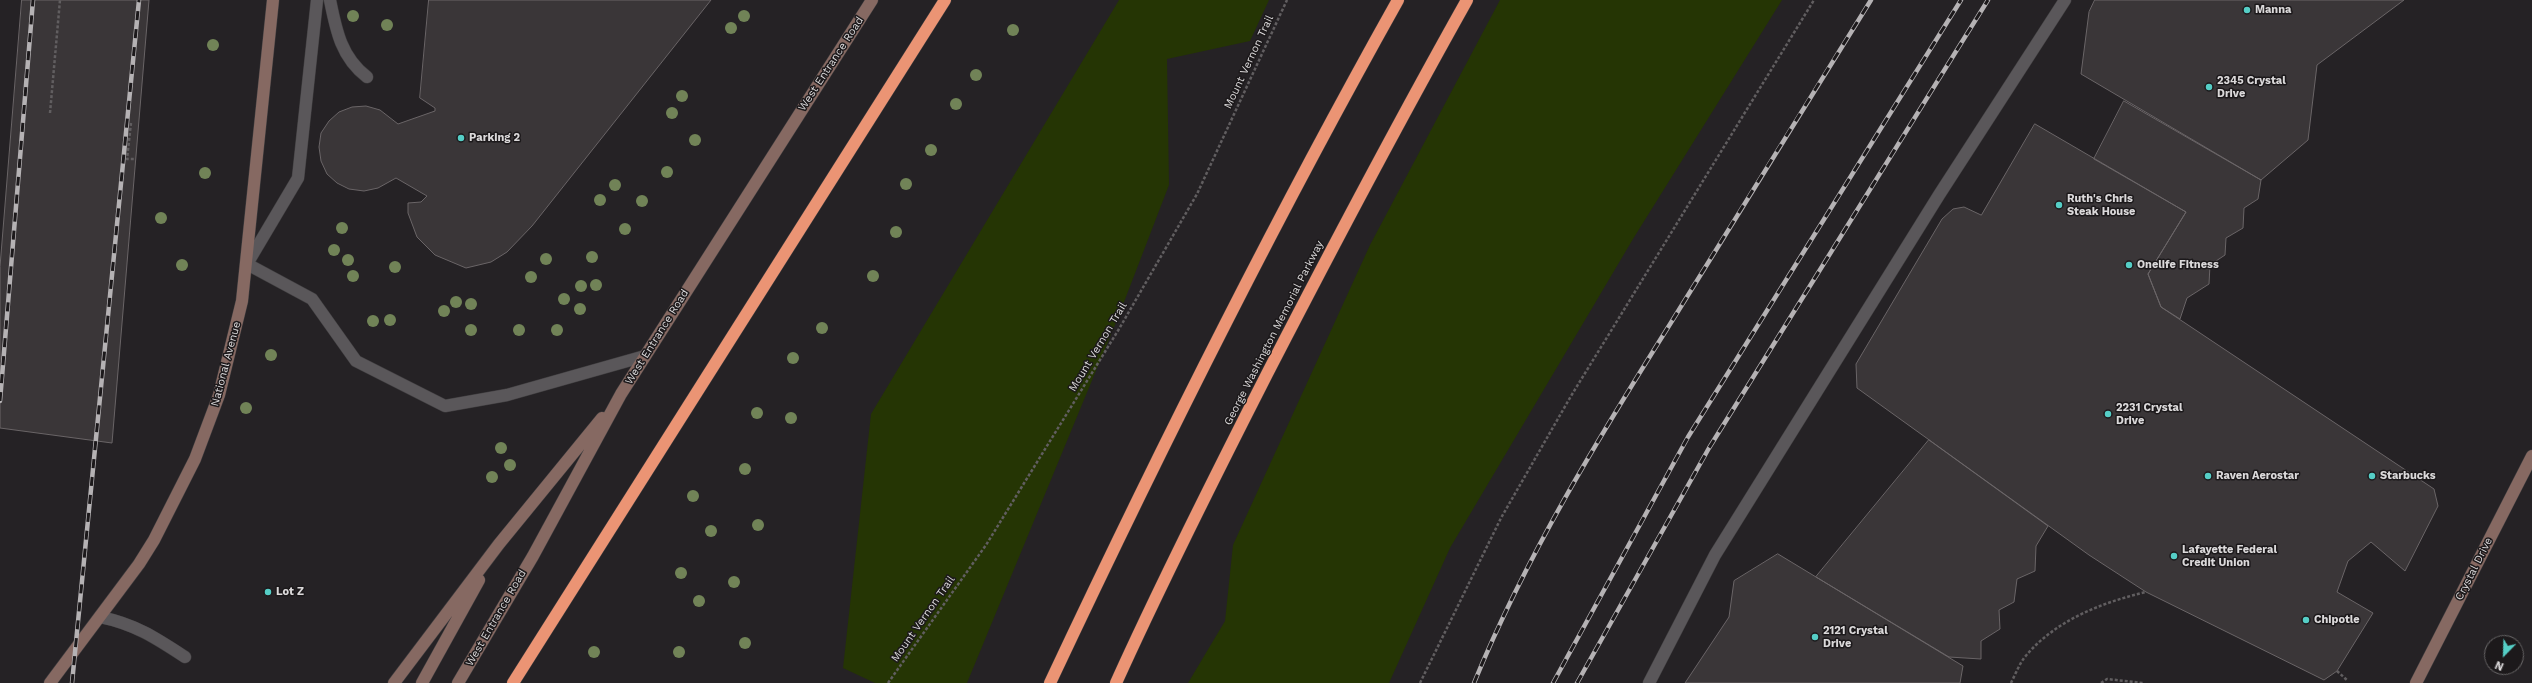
<!DOCTYPE html>
<html>
<head>
<meta charset="utf-8">
<style>
  body { margin:0 }
  #map { position:relative; width:2532px; height:683px; overflow:hidden; background:#252225; font-family:"Work Sans",sans-serif }
  canvas { display:block }
  .north { position:absolute; left:2484px; top:635px; width:40px; height:40px; box-sizing:border-box; background:#1c191b; border:1px solid #686667; border-radius:50%; rotate:203deg; font-size:11px; font-weight:700; line-height:16px; text-align:center; color:#dbd9da }
  .north::after { content:''; display:block; margin:auto; width:14px; height:18px; background:#55cec6; clip-path:polygon(50% 0,100% 100%,50% 72%,0 100%) }
</style>
</head>
<body>
<div id="map">
<canvas width="2532" height="683"></canvas>
<div class="north">N</div>
</div>
<script>
const c = document.querySelector('canvas').getContext('2d');
c.lineJoin = 'round';
function fill(path, color) { c.fillStyle = color; c.fill(path, 'evenodd'); }
function strokePath(path, color, width, dash) { c.strokeStyle = color; c.lineWidth = width; c.lineCap = dash ? 'butt' : 'round'; c.setLineDash(dash || []); c.stroke(path); }
function drawText(font, color, halo, rows, align = 'center') {
  c.font = font + ' "Work Sans",sans-serif'; c.lineWidth = 3; c.setLineDash([]); c.textBaseline = 'middle'; c.strokeStyle = halo; c.fillStyle = color; for (const [text, x, y, turn = 0] of rows) {
    c.save(); c.translate(x, y); c.rotate((+turn || 0) * Math.PI / 180); c.textAlign = isNaN(turn) ? turn : align; if (halo) c.strokeText(text, 0, 0); c.fillText(text, 0, 0); c.restore();
  }
}
fill(new Path2D(`
  M1119,0H1269L1250,41L1167,59L1169,185L1119,315L967,683H875L843,668L871,414Z
  M1500,0H1782L1633,239L1450,548L1389,683H1188L1225,621L1233,545L1370,245Z`), '#253504');
const building = new Path2D(`
  M22,0H149L112,443L0,428V267Z
  M429,0H711L532,226L507,252L491,262L466,268L435,255L417,237L408,213V203L421,202L427,196L396,178L378,188L364,191L349,189L337,183L327,174L321,161L319,147L321,133L329,121L339,112L352,107L366,106L380,110L398,124L435,111V108L420,98Z
  M2095,0H2404L2317,65L2308,140L2261,180L2081,74L2089,12Z
  M2124,101L2261,180L2258,199L2244,208L2243,228L2226,238L2225,255L2210,265L2209,284L2187,298L2180,319L2161,307L2148,274L2186,212L2094,159Z
  M2035,124L2186,212L2148,274L2161,307L2434,489L2438,506L2405,571L2371,542L2348,561L2337,592L2373,613L2337,671L2324,680L2146,592L2089,555L1857,388L1856,364L1942,219L1953,209L1964,207L1981,215Z
  M1929,440L2048,526L2036,546L2035,571L2017,579L2014,602L1999,610L2000,629L1981,641V659L1949,657L1816,577Z
  M1778,554L1963,666L1960,683H1685L1729,617L1734,581Z`);
fill(building, '#3a3638');
strokePath(building, '#6a6567', 1);
const lane = new Path2D(`
  M317,0L298,178L247,264L312,299L356,361L445,406L507,395L645,356
  M330,0C336,30 341,57 367,77
  M100,617C135,624 156,638 185,657
  M1649,683L1715,555L1939,195L2065,0`);
const secondary = new Path2D(`
  M50,683L139,564L154,540L195,459L219,395L242,301L273,0
  M394,683L499,544L602,418
  M422,683L479,580
  M458,683L533,556L621,394L872,0
  M2416,683L2532,456`);
const highway = new Path2D(`
  M513,683L945,0
  M1050,683C1159,451 1273,223 1398,0
  M1116,683C1163,579 1215,476 1267,374C1332,248 1398,123 1467,0`);
strokePath(lane, '#3f3d3f', 13);
strokePath(secondary, '#3f3d3f', 13);
strokePath(highway, '#3f3d3f', 13);
strokePath(new Path2D(`
  M50,113L60,0
  M131,123L127,159H134
  M2337,671L2348,681
  M888,683L986,545L1119,329L1197,194L1287,0
  M1420,683L1501,518L1571,396L1814,0
  M2011,683C2015,675 2019,665 2024,658C2054,621 2100,603 2146,592
  M2101,683L2107,679L2143,683`), '#615e60', 2.5, [3, 2]);
strokePath(lane, '#5a575a', 12);
strokePath(secondary, '#866962', 12);
strokePath(highway, '#eb9474', 12);
const rail = new Path2D(`
  M0,401L33,0
  M72,683L139,0
  M1474,683C1526,556 1599,437 1672,321C1738,214 1804,107 1871,0
  M1553,683L1688,437L1961,0
  M1577,683L1709,448L1988,0`);
strokePath(rail, '#b5b2b4', 4.5);
strokePath(rail, '#1c191b', 3, [9]);
c.fillStyle = '#718357';
for (const [x, y] of [
  [353,16],
  [744,16],
  [387,25],
  [731,28],
  [1013,30],
  [213,45],
  [976,75],
  [682,96],
  [956,104],
  [672,113],
  [695,140],
  [931,150],
  [667,172],
  [205,173],
  [906,184],
  [615,185],
  [600,200],
  [642,201],
  [161,218],
  [342,228],
  [625,229],
  [896,232],
  [334,250],
  [592,257],
  [546,259],
  [348,260],
  [182,265],
  [395,267],
  [353,276],
  [873,276],
  [531,277],
  [596,285],
  [581,286],
  [564,299],
  [456,302],
  [471,304],
  [580,309],
  [444,311],
  [390,320],
  [373,321],
  [822,328],
  [471,330],
  [519,330],
  [557,330],
  [271,355],
  [793,358],
  [246,408],
  [757,413],
  [791,418],
  [501,448],
  [510,465],
  [745,469],
  [492,477],
  [693,496],
  [758,525],
  [711,531],
  [681,573],
  [734,582],
  [699,601],
  [745,643],
  [594,652],
  [679,652]
]) { c.beginPath(); c.arc(x, y, 6, 0, 2 * Math.PI); c.fill(); }
for (const [x, y, r, color] of [
  [2247,10,4,"#55cec6"],
  [2209,87,4,"#55cec6"],
  [461,138,4,"#55cec6"],
  [2059,205,4,"#55cec6"],
  [2129,265,4,"#55cec6"],
  [2108,414,4,"#55cec6"],
  [2208,476,4,"#55cec6"],
  [2372,476,4,"#55cec6"],
  [2174,556,4,"#55cec6"],
  [268,592,4,"#55cec6"],
  [2306,620,4,"#55cec6"],
  [1815,637,4,"#55cec6"]
]) { const dot = new Path2D(); dot.arc(x, y, r, 0, 2 * Math.PI); c.fillStyle = color; c.fill(dot); strokePath(dot, '#1c191b', 1.5); }
drawText('bold 11px', '#dbd9da', '#1c191b', [
  ["Manna",2255,10],
  ["2345 Crystal",2217,81],
  ["Drive",2217,94],
  ["Parking 2",469,138],
  ["Ruth's Chris",2067,199],
  ["Steak House",2067,212],
  ["Onelife Fitness",2137,265],
  ["2231 Crystal",2116,408],
  ["Drive",2116,421],
  ["Raven Aerostar",2216,476],
  ["Starbucks",2380,476],
  ["Lafayette Federal",2182,550],
  ["Credit Union",2182,563],
  ["Lot Z",276,592],
  ["Chipotle",2314,620],
  ["2121 Crystal",1823,631],
  ["Drive",1823,644]
], 'left');
drawText('11px', '#dbd9da', '#1c191b', [
  ["Mount Vernon Trail",1249,62,-65],
  ["West Entrance Road",831,64,-57],
  ["George Washington Memorial Parkway",1274,333,-63],
  ["West Entrance Road",657,337,-58],
  ["Mount Vernon Trail",1098,347,-59],
  ["National Avenue",226,364,-75],
  ["Crystal Drive",2474,569,-63],
  ["West Entrance Road",496,618,-60],
  ["Mount Vernon Trail",923,619,-55]
]);
</script>
</body>
</html>
